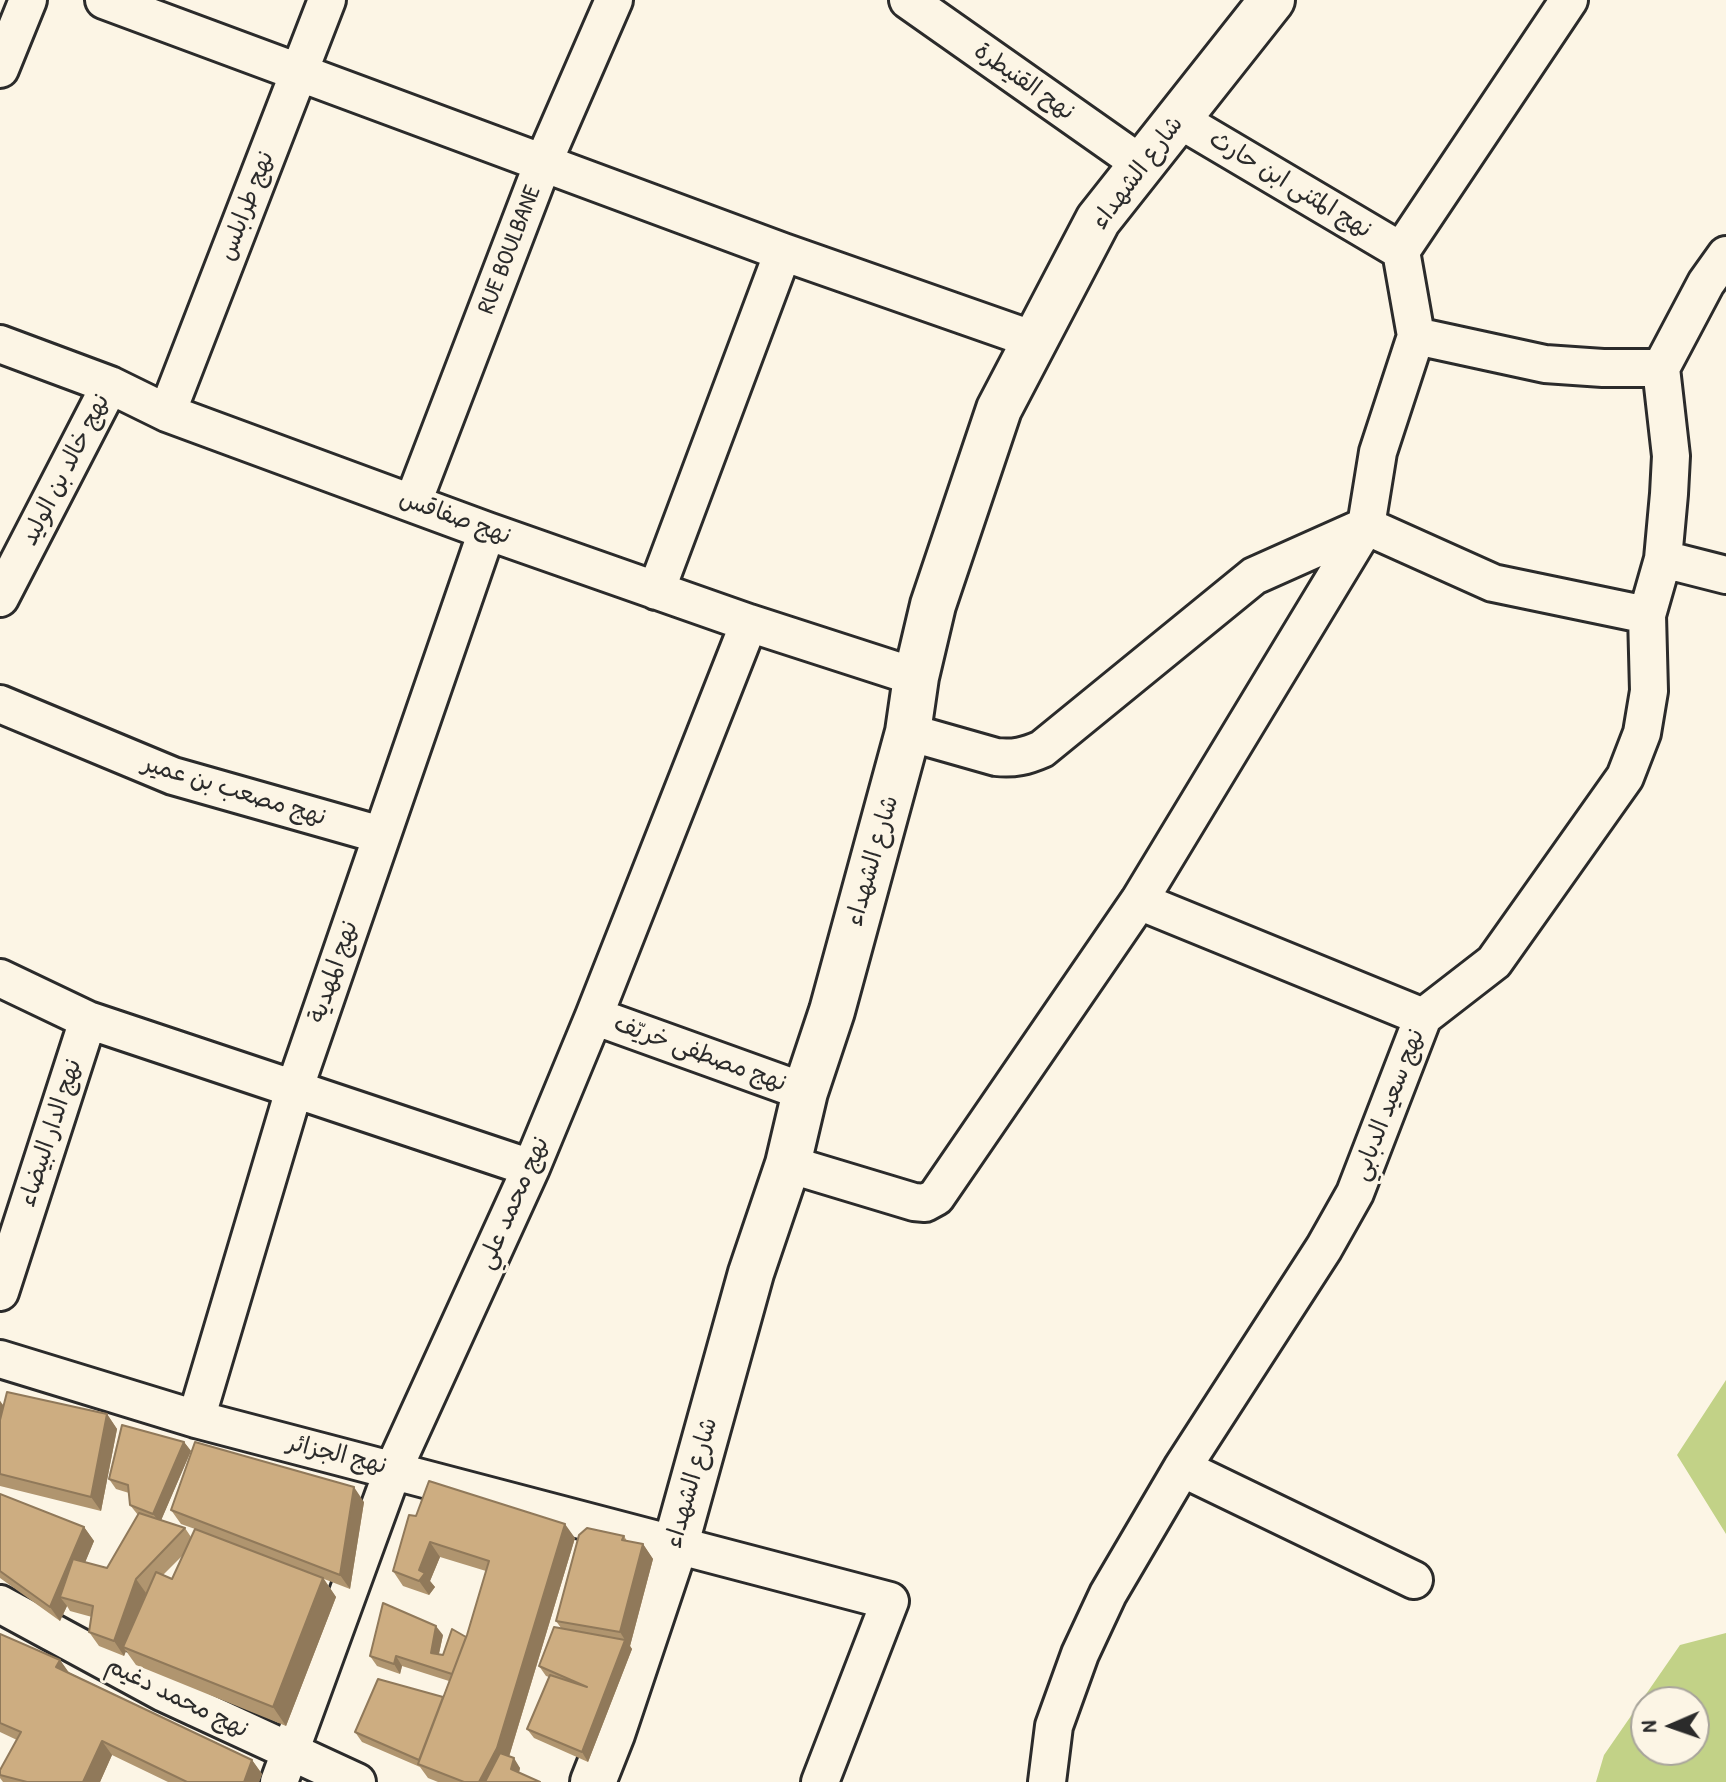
<!DOCTYPE html>
<html>
<head>
<meta charset="utf-8">
<style>
  body { margin:0 }
  #map { position:relative; width:1726px; height:1782px; overflow:hidden; background:#fcf5e5; font-family:"Patrick Hand",sans-serif }
  canvas { display:block }
  .north { position:absolute; left:1630px; top:1686px; width:80px; height:80px; box-sizing:border-box; background:#fcf5e5; border:2px solid #a8a49b; border-radius:50%; rotate:268deg; font-size:22px; font-weight:700; line-height:32px; text-align:center; color:#2b2b2b }
  .north::after { content:''; display:block; margin:auto; width:28px; height:36px; background:#2b2b2b; clip-path:polygon(50% 0,100% 100%,50% 72%,0 100%) }
</style>
</head>
<body>
<div id="map">
<canvas width="1726" height="1782"></canvas>
<div class="north">N</div>
</div>
<script>
const c = document.querySelector('canvas').getContext('2d');
c.lineJoin = 'round';
function fill(path, color) { c.fillStyle = color; c.fill(path, 'evenodd'); }
function strokePath(path, color, width, dash) { c.strokeStyle = color; c.lineWidth = width; c.lineCap = dash ? 'butt' : 'round'; c.setLineDash(dash || []); c.stroke(path); }
function drawText(font, color, halo, rows, align = 'center') {
  c.font = font + ' "Patrick Hand","Playpen Sans Arabic",sans-serif'; c.lineWidth = 6; c.setLineDash([]); c.textBaseline = 'middle'; c.strokeStyle = halo; c.fillStyle = color; for (const [text, x, y, turn = 0] of rows) {
    c.save(); c.translate(x, y); c.rotate((+turn || 0) * Math.PI / 180); c.textAlign = isNaN(turn) ? turn : align; if (halo) c.strokeText(text, 0, 0); c.fillText(text, 0, 0); c.restore();
  }
}
fill(new Path2D(`
  M1726,1380V1534L1677,1455Z
  M1726,1633V1782H1596L1604,1755L1680,1645ZM1694,1702V1750H1646V1702Z`), '#c2d287');
const street = new Path2D(`
  M104,0L783,252L1037,341
  M908,0L1141,164
  M0,69L28,0
  M1178,119L1401,251
  M1416,336L1545,364L1603,368H1661
  M0,344L110,385L167,413L487,531L749,623L916,677
  M167,413L327,0
  M413,502L543,163L614,0
  M1663,559L1726,575
  M656,591L783,252
  M0,598L110,385
  M0,704L173,776L381,835
  M908,732L996,757C1014,759 1026,756 1042,749L1254,576L1366,526L1493,583L1647,615
  M1139,901L1423,1017
  M0,978L88,1020L531,1168
  M594,1016L805,1092
  M788,1164L914,1202L925,1203L936,1197L1139,901L1366,526L1378,452L1416,336L1401,251L1569,0
  M0,1292L88,1020
  M0,1359L196,1419L890,1601L820,1782
  M196,1419L294,1090L487,531
  M1182,1468L1414,1580
  M0,1604L164,1693L357,1782
  M279,1782L393,1470L531,1168L594,1016L749,623
  M1047,1782L1054,1726L1080,1654L1108,1594L1182,1468L1324,1248L1355,1193L1423,1017L1494,962L1625,777L1642,733L1649,691L1647,615L1663,559L1669,494L1671,456L1661,368L1706,283L1726,255`);
const secondary = new Path2D(`
  M593,1782L612,1734L676,1543L751,1273L788,1164L805,1092L832,1011L908,732L916,677L933,605L999,409L1098,220L1272,0`);
strokePath(street, '#2b2b2b', 42);
strokePath(secondary, '#2b2b2b', 50);
strokePath(street, '#fcf5e5', 36);
strokePath(secondary, '#fcf5e5', 44);
fill(new Path2D(`
  M0,1401L4,1406L107,1414L117,1429L101,1511L0,1486Z
  M184,1442L191,1451L161,1520L185,1528L191,1537L195,1529L181,1524L171,1510L364,1502L350,1589L324,1579L336,1597L286,1726L136,1665L126,1651L124,1656L99,1646L89,1632L92,1617L70,1611L67,1606L60,1621L0,1578V1494L84,1527L94,1541L85,1562L107,1568L138,1515L130,1505L129,1493L116,1489L109,1479ZM183,1555L172,1579L163,1575Z
  M416,1516L575,1538L509,1757L520,1768L519,1773L540,1782H438L428,1778L420,1767L362,1742L355,1732L443,1697L449,1681L402,1666L400,1674L377,1666L370,1656L443,1635L439,1654L443,1655L466,1637L486,1571L440,1557L430,1581L435,1587L429,1595L403,1586L393,1571Z
  M624,1536L627,1541L643,1544L653,1559L630,1646L632,1649L588,1762L534,1738L527,1729L549,1677L546,1676L539,1666L561,1628L556,1621Z
  M0,1634L60,1660L68,1672L252,1760L262,1774L259,1782H168L112,1755L100,1782H3L0,1778V1770L17,1740L0,1732Z`), '#b0956f');
fill(new Path2D(`
  M0,1401L4,1407L0,1424Z
  M107,1414L117,1429L101,1511L91,1497Z
  M184,1442L191,1451L160,1523L153,1514Z
  M354,1487L364,1502L350,1589L340,1575Z
  M565,1524L575,1538L507,1763L497,1782H479Z
  M84,1527L94,1541L70,1599L60,1597L67,1606L60,1621L50,1607Z
  M430,1542L440,1557L430,1581L435,1587L429,1595L419,1581V1570Z
  M643,1544L653,1559L630,1646L632,1649L588,1762L582,1752L625,1640L620,1632Z
  M323,1578L336,1597L286,1726L273,1707Z
  M136,1579L146,1593L123,1647L126,1651L124,1656L114,1641Z
  M436,1626L443,1635L437,1662L431,1653Z
  M396,1656L402,1666L400,1674L394,1664Z
  M60,1660L70,1674L56,1667Z
  M102,1741L112,1755L100,1782H83Z
  M514,1758L520,1768L517,1779L511,1769Z
  M252,1760L262,1774L259,1782H244Z`), '#90795a');
const building = new Path2D(`
  M7,1392L107,1414L91,1497L0,1474V1420Z
  M122,1425L184,1442L153,1514L130,1505L128,1485L109,1479Z
  M195,1442L354,1487L340,1575L171,1510Z
  M429,1481L565,1524L497,1748L479,1782H464L418,1764L467,1635L489,1561L430,1542L419,1570L425,1573L419,1581L393,1571L409,1515L416,1516Z
  M0,1494L84,1527L50,1607L0,1571Z
  M139,1513L185,1528L136,1579L114,1641L89,1632L93,1606L60,1597L73,1559L107,1568Z
  M587,1528L624,1536L622,1540L643,1544L620,1632L556,1621L579,1535Z
  M195,1529L323,1578L273,1707L123,1647L156,1572L172,1579Z
  M383,1603L436,1626L431,1653L443,1655L452,1629L466,1637L452,1674L396,1656L394,1664L370,1656Z
  M554,1627L625,1640L582,1752L527,1729L550,1675L587,1687L539,1666Z
  M0,1634L60,1660L56,1667L252,1760L244,1782H187L102,1741L83,1782H27L0,1775V1770L21,1732L0,1723Z
  M378,1679L443,1697L419,1760L355,1732Z
  M500,1753L514,1758L511,1769L540,1782H485Z`);
fill(building, '#cdad81');
strokePath(building, '#90795a', 2);
drawText('24px', '#2b2b2b', '#fcf5e5', [
  ["نهح القنيطرة",1024,82,35],
  ["شارع الشهداء",1138,173,-53],
  ["نهج المثنى ابن حارث",1290,185,31],
  ["نهج طرابلس",247,206,-69],
  ["RUE BOULBANE",510,250,-69],
  ["نهج خالد بن الوليد",66,470,-63],
  ["نهج صفاقس",455,518,20],
  ["نهج مصعب بن عمير",234,791,17],
  ["شارع الشهداء",873,861,-74],
  ["نهج المهدية",334,972,-71],
  ["نهج مصطفى خريّف",700,1054,20],
  ["نهج سعيد الدبابي",1389,1105,-69],
  ["نهج الدار البيضاء",51,1133,-72],
  ["نهج محمد علي",514,1203,-66],
  ["نهج الجزائر",337,1455,14],
  ["شارع الشهداء",692,1483,-74],
  ["نهج محمد دغيم",177,1698,26]
]);
</script>
</body>
</html>
